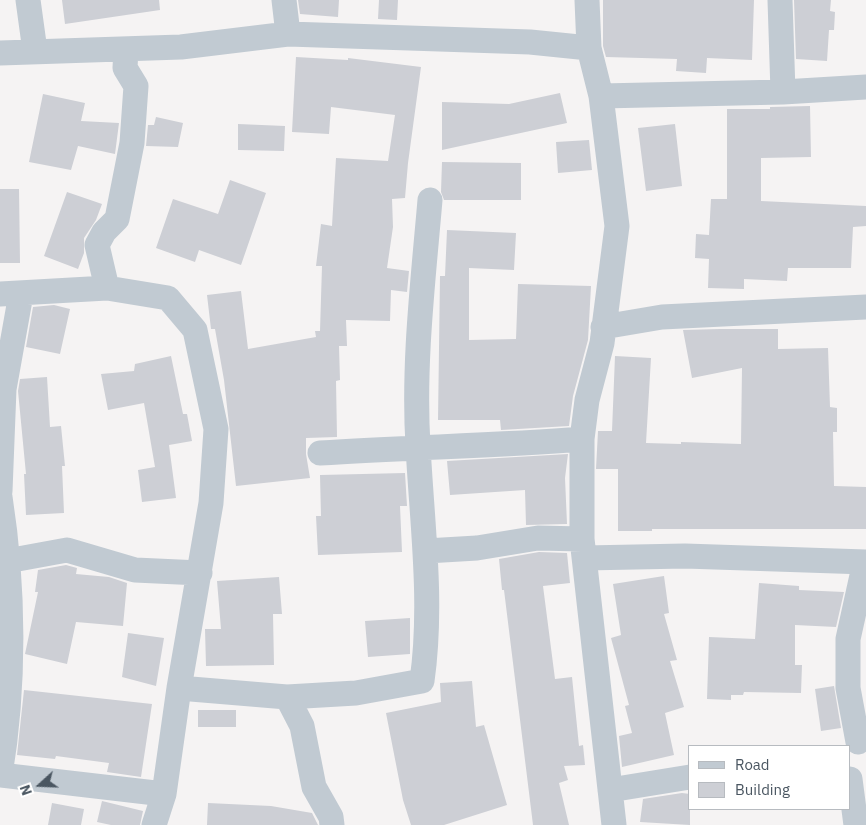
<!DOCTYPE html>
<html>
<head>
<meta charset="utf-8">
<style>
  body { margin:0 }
  #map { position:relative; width:866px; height:825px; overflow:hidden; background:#f5f3f3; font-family:"IBM Plex Sans",sans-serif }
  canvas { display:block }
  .legend { position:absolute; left:688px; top:745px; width:162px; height:65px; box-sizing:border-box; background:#fff; border:1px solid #b7bbc0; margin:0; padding:6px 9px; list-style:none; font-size:15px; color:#4a5661 }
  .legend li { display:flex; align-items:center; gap:10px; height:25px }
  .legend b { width:25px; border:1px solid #b7bbc0 }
  .north { position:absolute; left:15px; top:760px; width:50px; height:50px; -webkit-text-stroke:4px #fff; paint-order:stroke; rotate:250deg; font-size:14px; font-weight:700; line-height:20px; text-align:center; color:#4a5661 }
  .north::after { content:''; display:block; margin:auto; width:18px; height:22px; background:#4a5661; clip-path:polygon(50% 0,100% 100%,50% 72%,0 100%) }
</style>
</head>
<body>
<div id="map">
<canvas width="866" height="825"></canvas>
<ul class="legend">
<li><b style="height:6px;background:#c1cad2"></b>Road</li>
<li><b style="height:14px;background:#cdcfd5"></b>Building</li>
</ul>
<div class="north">N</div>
</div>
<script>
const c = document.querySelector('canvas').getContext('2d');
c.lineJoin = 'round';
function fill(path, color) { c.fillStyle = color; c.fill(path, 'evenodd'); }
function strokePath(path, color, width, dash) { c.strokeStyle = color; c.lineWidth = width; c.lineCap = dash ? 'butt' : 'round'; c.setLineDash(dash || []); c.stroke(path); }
fill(new Path2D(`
  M62,0H159L160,10L65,24Z
  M298,0H339L338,17L300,14Z
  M379,0H398L397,20L378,19Z
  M603,0H754L752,60L707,58L706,73L676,71L677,59L606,57L603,46Z
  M794,0H831L830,11L835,12L834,30H829L827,61L796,59Z
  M296,57L348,60V58L421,67L408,163L405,198L392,199L393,227L387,268L409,271L407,292L391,290L390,321L346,320L347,346H339L340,380L336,381L337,437L306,438V454L310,478L236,486L224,380L215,329H211L207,295L241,291L248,349L316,337L315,331H320L322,266H316L321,224L332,226L336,158L388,161L395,115L331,107L329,134L292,132Z
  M560,93L567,123L442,150V102L509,104Z
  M43,94L85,103L81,121L119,123L115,154L78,146L71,170L29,162Z
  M810,106L811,157L761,158V201L866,206V226L853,227L851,268H788L787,281L744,279V289L708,288L709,259L695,258L696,234L709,235L711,199H727V109H770V107Z
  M156,117L183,123L178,147L146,146L148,125H154Z
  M238,124L285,126L284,151L238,150Z
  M675,124L682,186L646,191L638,128Z
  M589,140L592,170L558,173L556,142Z
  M442,162L521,163V200H444L441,192Z
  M230,180L266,193L241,265L199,250L195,262L156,248L173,199L218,214Z
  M0,189H19L20,263H0Z
  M67,192L102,204L96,220L84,238V253L78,269L44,256Z
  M447,230L516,233L514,270L469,268V340L516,339L518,284L591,286L588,340L573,396L569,426L501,430L500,420H438L440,276H445Z
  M54,305L70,309L60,354L26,347L33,307Z
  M720,329H778V349L828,348L830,407L837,408V432H833L834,486L866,487V529H652V531H618V469H596L598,431H612L615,356L651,358L646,443L681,444V442L741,444L742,368L692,378L683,330Z
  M171,356L183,414H187L192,441L169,445L176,498L142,502L138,470L155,467L144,403L108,410L101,374L134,371L135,364Z
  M47,377L50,427L61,426L65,466H62L64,513L26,515L24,474H26L18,391L20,379Z
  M568,454L565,478L567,524L526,525L525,490L450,495L447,461Z
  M405,473L407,506H400L402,552L318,555L316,516H321L320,475Z
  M539,552L567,553L570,583L543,586L555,679L572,677L579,746L583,745L585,765L564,766L568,780L559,783L569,825H533L504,590H502L499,559Z
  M66,565L77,568L76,574L109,577L127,583L123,626L76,622L67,664L25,654L38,592H35L38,570Z
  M664,576L669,613L664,614L677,660L670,661L684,707L665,713L674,755L622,767L619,736L632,733L625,706L629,705L611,638L621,635L613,584Z
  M279,577L282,614H273L274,665L206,666L205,629H221L217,581Z
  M759,583L799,586V590L844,592L836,627L795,625V665H802L801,693L744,692L743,695H731V700L707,699L709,637L755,639Z
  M410,618V654L368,657L365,621Z
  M128,633L164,638L156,686L122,677Z
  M472,681L476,727L484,725L507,805L444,825H411L403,800L386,713L441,702L440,683Z
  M834,686L841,728L821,731L815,689Z
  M24,690L152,704L141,777L107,772L109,763L56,756L55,759L17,755Z
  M198,710H236V727H198Z
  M682,793L690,794V825L640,822L643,799Z
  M102,801L143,811L140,825H111L97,822Z
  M52,803L84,809L81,825H48Z
  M208,803L271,806L312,813L318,825H207Z`), '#cdcfd5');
strokePath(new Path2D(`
  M28,0L35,51
  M284,0L288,34
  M587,0L589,48L601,96
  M780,0L783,92
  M0,53L181,47L288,34L530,42L589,48
  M107,288L97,245L104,232L117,219L132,143L136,86L125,68L126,49
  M0,294L107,288L168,298L195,330L216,429L211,503L179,688L164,794L154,825
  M603,327L662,317L866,307
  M320,453C408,447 495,446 582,439
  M0,491L4,389L21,294
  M0,497C14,587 15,685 0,775L164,794
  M426,551L477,548L538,538L582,539
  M585,558L685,556L866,562
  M7,561L67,550L135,570L200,573
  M179,688L287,697L356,693L422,681C433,603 422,524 418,446C413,364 423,282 430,200
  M287,697L302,726L314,787L331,817L332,825
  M858,742L848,688V639L865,562
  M850,779L856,825
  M610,790L690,777
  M614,825L582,539V439L587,400L602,343L617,226L601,96L783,92L866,87`), '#c1cad2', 25);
</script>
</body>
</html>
